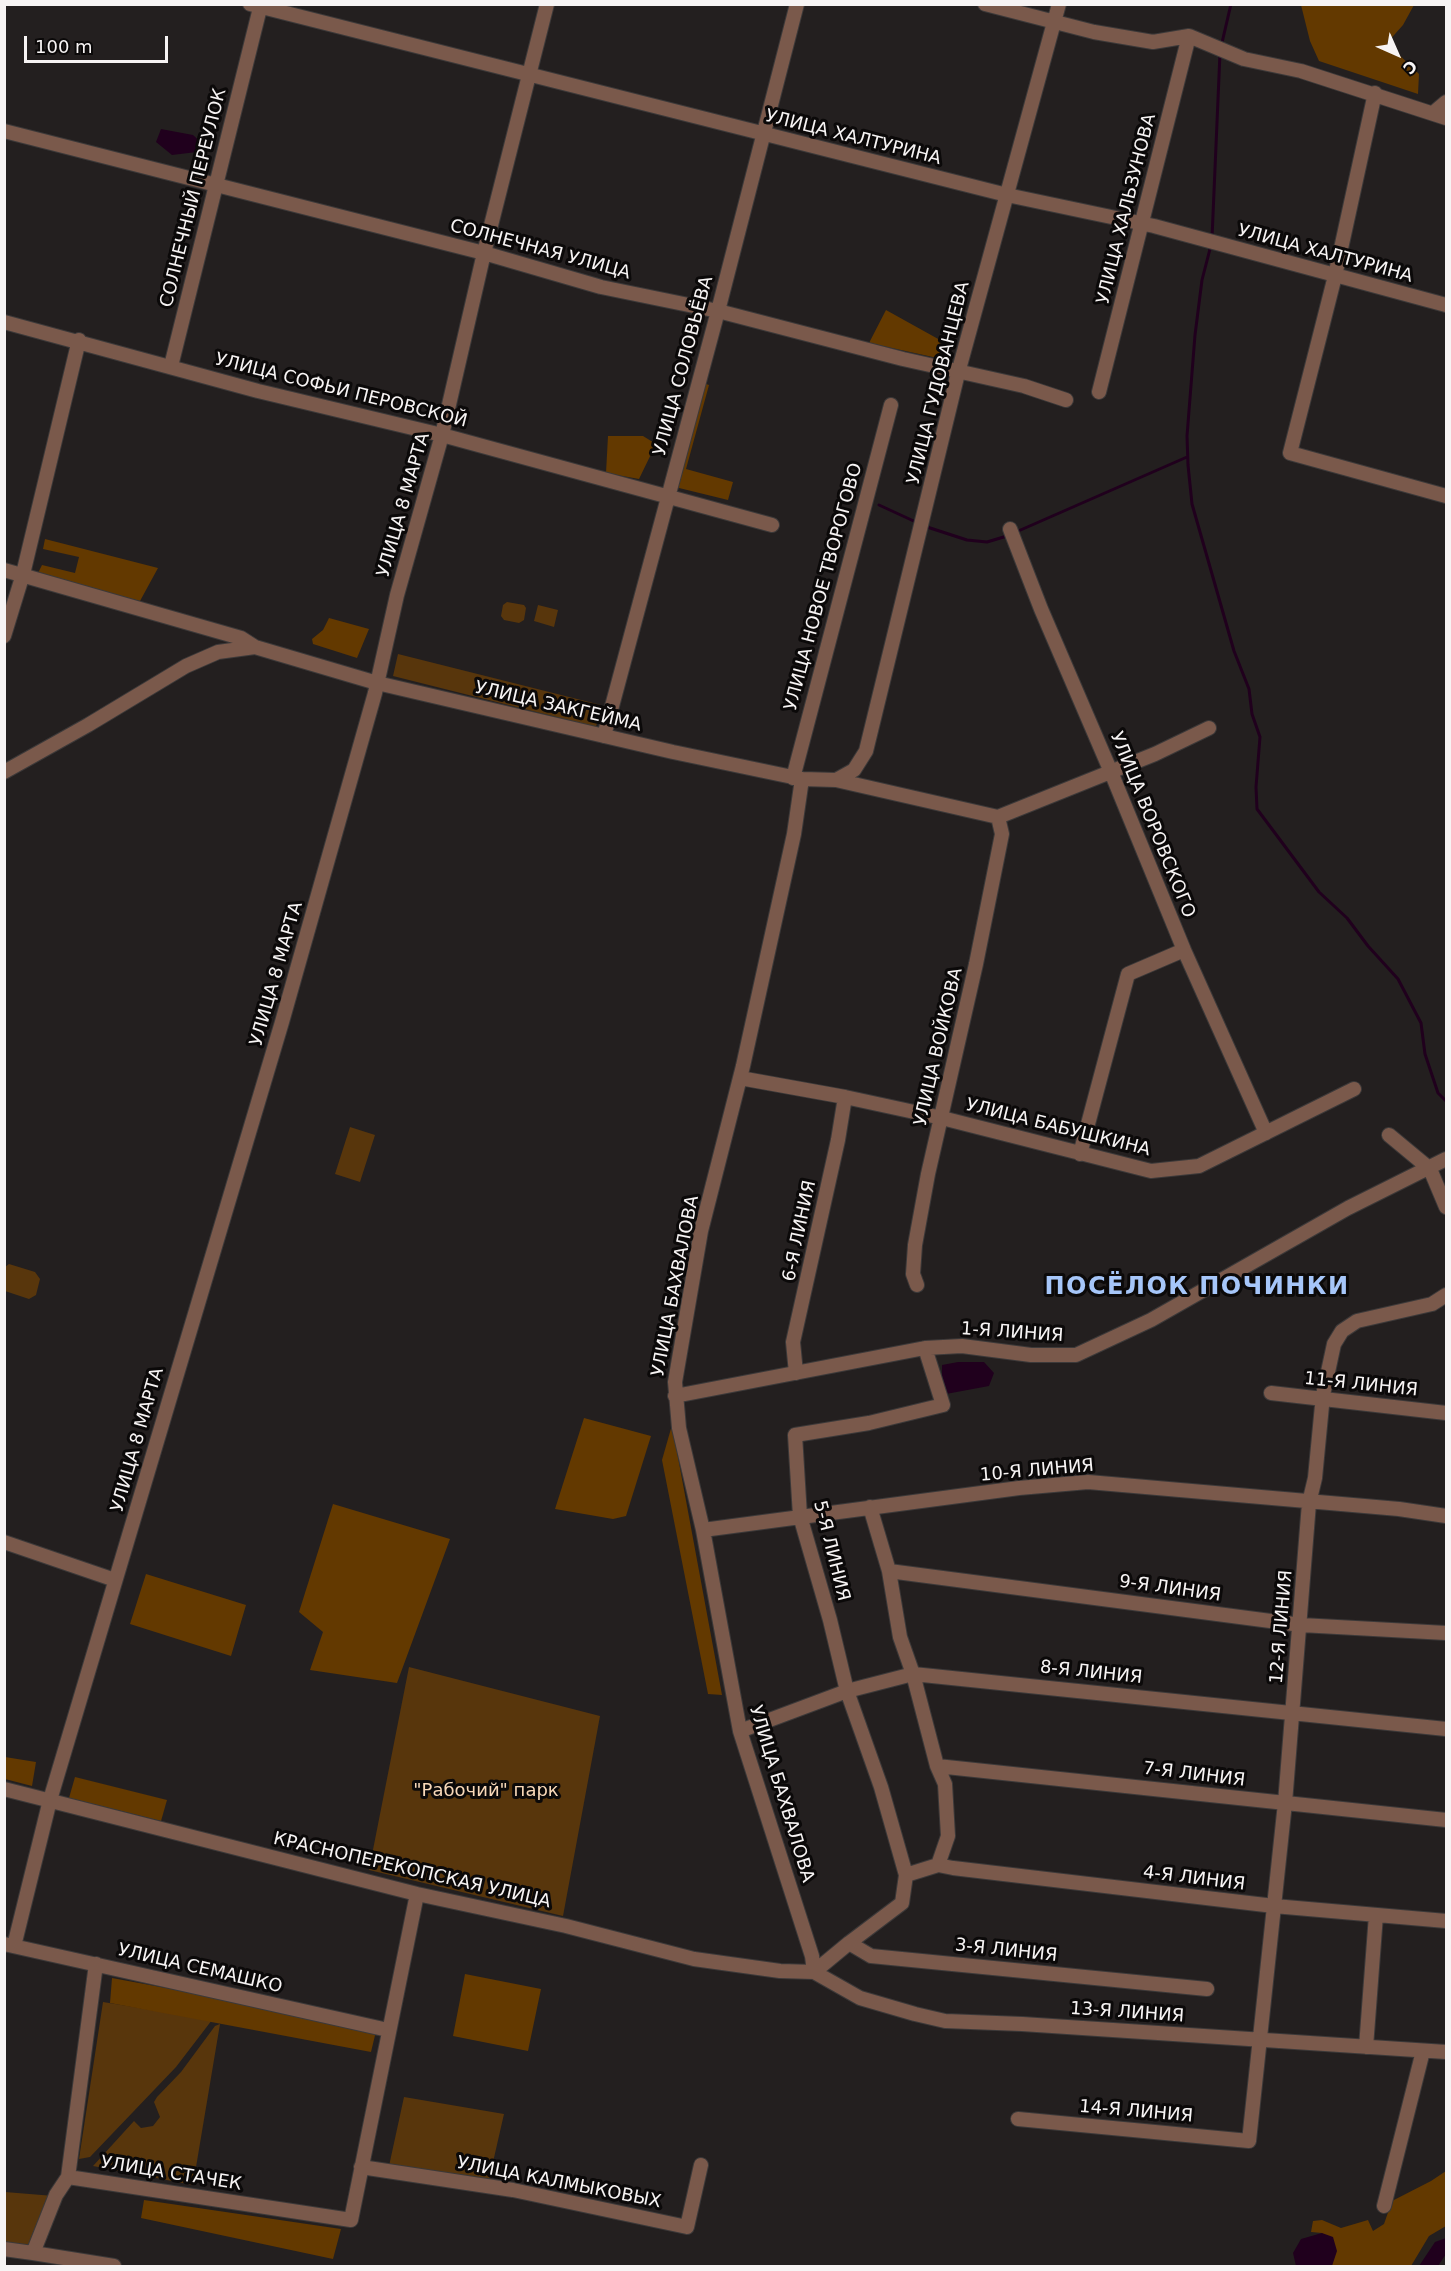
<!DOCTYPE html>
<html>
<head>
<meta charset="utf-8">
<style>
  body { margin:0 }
  #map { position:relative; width:1451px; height:2271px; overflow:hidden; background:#231f1f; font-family:"DejaVu Sans",sans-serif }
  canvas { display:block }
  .frame { position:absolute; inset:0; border:6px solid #f7f4f4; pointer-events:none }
  .north { position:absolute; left:1367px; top:24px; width:60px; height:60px; -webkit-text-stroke:4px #0b0909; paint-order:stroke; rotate:135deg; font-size:16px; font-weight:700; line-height:24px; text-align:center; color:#f7f4f4 }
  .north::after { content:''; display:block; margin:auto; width:21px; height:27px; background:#f7f4f4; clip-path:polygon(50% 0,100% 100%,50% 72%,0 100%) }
  .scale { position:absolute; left:24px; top:36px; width:144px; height:27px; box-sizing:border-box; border:3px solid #f7f4f4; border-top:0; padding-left:8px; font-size:18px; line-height:21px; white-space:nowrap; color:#f7f4f4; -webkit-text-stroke:4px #0b0909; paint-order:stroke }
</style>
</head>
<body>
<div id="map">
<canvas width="1451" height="2271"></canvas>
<div class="frame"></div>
<div class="north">С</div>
<div class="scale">100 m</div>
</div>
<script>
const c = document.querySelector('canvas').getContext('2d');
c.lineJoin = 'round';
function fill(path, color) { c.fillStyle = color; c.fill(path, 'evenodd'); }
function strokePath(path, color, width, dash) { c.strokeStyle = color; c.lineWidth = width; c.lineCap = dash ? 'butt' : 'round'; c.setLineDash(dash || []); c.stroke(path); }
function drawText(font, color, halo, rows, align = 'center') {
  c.font = font + ' "DejaVu Sans",sans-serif'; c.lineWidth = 6; c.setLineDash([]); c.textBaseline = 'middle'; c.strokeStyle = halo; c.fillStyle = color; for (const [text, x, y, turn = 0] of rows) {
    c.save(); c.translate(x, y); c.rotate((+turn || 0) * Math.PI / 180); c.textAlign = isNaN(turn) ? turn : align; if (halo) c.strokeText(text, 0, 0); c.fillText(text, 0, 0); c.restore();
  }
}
fill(new Path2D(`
  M507,602L524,605L526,608L524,620L519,623L504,620L501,616L503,605Z
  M538,605L558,610L554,627L534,621Z
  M398,654L601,705L596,727L393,676Z
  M350,1127L375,1135L360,1182L335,1174Z
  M9,1264L35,1272L40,1279L36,1295L29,1299L5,1291V1267Z
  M409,1667L600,1716L563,1916L369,1870Z
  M103,2002L212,2020L176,2067L90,2157L79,2159Z
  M220,2024L193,2185L93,2166L134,2121L141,2128L153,2126L160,2117L154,2102L157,2097L181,2072L215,2026Z
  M404,2097L504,2114L488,2184L389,2166Z
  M5,2192L54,2196L32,2251L5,2248Z`), '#58360c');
fill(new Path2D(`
  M1301,5H1414L1403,25L1387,43L1419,74L1418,94L1319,61L1310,41Z
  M886,310L940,340L942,359L869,343Z
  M703,383L709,385L686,469L733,482L728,500L675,487Z
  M608,436H643L656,444L639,479L606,473Z
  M45,539L158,568L140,601L37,575L42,565L75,573L79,557L43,549Z
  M329,618L369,629L357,658L313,644L312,639L323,630Z
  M584,1418L651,1436L626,1516L613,1519L555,1509Z
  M672,1425L722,1695L708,1694L662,1460Z
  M333,1504L450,1539L397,1683L310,1670L323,1632L299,1612Z
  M146,1574L246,1605L231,1656L130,1624Z
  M5,1757L36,1762L32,1786L5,1779Z
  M75,1777L167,1800L161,1821L69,1798Z
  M465,1974L541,1989L528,2051L453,2036Z
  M112,1978L377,2027L371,2052L110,2003Z
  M1446,2171V2226L1429,2236L1411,2266H1331L1322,2233L1311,2232L1313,2221L1322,2220L1341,2228L1368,2220L1373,2231L1384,2224L1392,2201L1431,2181Z
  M144,2200L341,2229L333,2259L141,2218Z`), '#633900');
fill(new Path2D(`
  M161,129L193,135L204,145L197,152L172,155L156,142Z
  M958,1362H984L994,1373L989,1386L946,1394L942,1379V1365Z
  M1322,2233L1333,2237L1337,2251L1332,2266H1296L1293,2253L1301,2239Z
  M1446,2238V2254L1438,2266H1419L1435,2242Z`), '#20001d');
strokePath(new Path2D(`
  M1221,47L1231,4
  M1212,238L1220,53
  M1211,245L1202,280L1195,335L1187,436L1188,465L1192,504L1234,651L1249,689L1252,714L1260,737L1256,787L1257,809L1319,892L1347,918L1368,946L1398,979L1421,1023L1425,1054L1438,1093L1446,1101
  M879,505L918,523
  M924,526L967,540L987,542L1007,536
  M1016,532L1187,457`), '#20001d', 3);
const minor = new Path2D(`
  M250,4L1007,195L1154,226L1446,305
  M985,4L1094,32L1153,42L1189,36L1244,59L1301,71L1446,118
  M1375,93L1335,276L1290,453L1446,496
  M1433,113L1446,102
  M4,131L484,253L601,287L718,311L903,359L1024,386L1066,400
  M4,322L258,391L442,435L772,525
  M171,366L261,4
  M1099,392L1189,36
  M1010,529L1041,609L1111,772L1184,950L1266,1133
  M4,570L241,638L255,647
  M4,636L23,574L79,340
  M604,736L718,311L797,4
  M4,772L88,725L186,666L218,652L255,647L377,683L673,752L802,779L836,780L854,770L866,751L958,373L1059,4
  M793,778L891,405
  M802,779L794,834L743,1066L701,1231L675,1382L679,1428L703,1530L740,1731L812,1956L814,1972
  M836,780L998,817L1155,754L1209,728
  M740,1078L845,1097L942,1118L1151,1171L1199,1166L1354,1089
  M1389,1135L1430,1169L1446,1207
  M1080,1154L1128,974L1184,950
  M917,1285L913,1274L915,1245L928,1174L976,964L1002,834L998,817
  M796,1373L793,1342L838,1140L845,1097
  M1271,1393L1446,1413
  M675,1396L925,1348L962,1346L1031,1355H1076L1151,1320L1348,1208L1446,1159
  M703,1530L1019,1488L1088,1482L1399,1509L1446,1516
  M4,1542L115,1580
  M889,1571L1301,1625L1446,1633
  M740,1731L847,1691L913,1674L1446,1729
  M937,1766L1446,1820
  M4,1789L417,1894L566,1926L694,1959L780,1971L814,1972L860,1998L915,2014L945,2021L1022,2024L1446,2052
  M938,1865L953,1868L1274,1906L1446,1921
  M906,1875L881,1787L847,1691L830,1620L800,1516L795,1435L869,1423L943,1405L925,1348
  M849,1943L902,1903L906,1875L938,1865L948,1836L945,1784L937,1766L913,1674L900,1637L889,1571L870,1507
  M4,1944L388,2030
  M14,1946L50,1800L282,1022L375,693L397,595L442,435L484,253L547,4
  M814,1972L849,1943L871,1956L1207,1989
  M1366,2047L1376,1915
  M1018,2119L1249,2141L1285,1803L1309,1503L1315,1478L1323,1395L1334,1344L1342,1331L1357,1321L1432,1304L1446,1295
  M361,2167L513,2190L687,2227L701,2165
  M68,2177L96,1964
  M1384,2206L1423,2051
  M4,2249L33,2253L56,2195L68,2177L351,2220L417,1894
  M33,2253L114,2266`);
strokePath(minor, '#3c3939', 16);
strokePath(minor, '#7a594b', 14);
drawText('18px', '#f7f4f4', '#0b0909', [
  ["УЛИЦА ХАЛТУРИНА",853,138,14],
  ["СОЛНЕЧНЫЙ ПЕРЕУЛОК",194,198,-76],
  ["УЛИЦА ХАЛЬЗУНОВА",1127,209,-76],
  ["СОЛНЕЧНАЯ УЛИЦА",540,250,15],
  ["УЛИЦА ХАЛТУРИНА",1325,254,15],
  ["УЛИЦА СОЛОВЬЁВА",684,366,-75],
  ["УЛИЦА ГУДОВАНЦЕВА",939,383,-76],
  ["УЛИЦА СОФЬИ ПЕРОВСКОЙ",341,391,14],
  ["УЛИЦА 8 МАРТА",404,505,-74],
  ["УЛИЦА НОВОЕ ТВОРОГОВО",824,587,-75],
  ["УЛИЦА ЗАКГЕЙМА",558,707,13],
  ["УЛИЦА ВОРОВСКОГО",1152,825,68],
  ["УЛИЦА 8 МАРТА",277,974,-74],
  ["УЛИЦА ВОЙКОВА",939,1047,-77],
  ["УЛИЦА БАБУШКИНА",1058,1128,14],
  ["6-Я ЛИНИЯ",800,1231,-78],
  ["УЛИЦА БАХВАЛОВА",676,1286,-79],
  ["1-Я ЛИНИЯ",1012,1333,4],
  ["11-Я ЛИНИЯ",1361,1385,6],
  ["УЛИЦА 8 МАРТА",138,1440,-74],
  ["10-Я ЛИНИЯ",1037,1471,-5],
  ["5-Я ЛИНИЯ",831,1551,76],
  ["9-Я ЛИНИЯ",1170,1589,8],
  ["12-Я ЛИНИЯ",1282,1627,-85],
  ["8-Я ЛИНИЯ",1091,1673,6],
  ["7-Я ЛИНИЯ",1194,1775,7],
  ["УЛИЦА БАХВАЛОВА",781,1794,73],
  ["КРАСНОПЕРЕКОПСКАЯ УЛИЦА",412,1871,13],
  ["4-Я ЛИНИЯ",1194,1879,7],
  ["3-Я ЛИНИЯ",1006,1951,6],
  ["УЛИЦА СЕМАШКО",200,1969,13],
  ["13-Я ЛИНИЯ",1127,2013,4],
  ["14-Я ЛИНИЯ",1136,2112,5],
  ["УЛИЦА СТАЧЕК",171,2174,9],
  ["УЛИЦА КАЛМЫКОВЫХ",559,2183,11]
]);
drawText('18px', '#f9d9b9', '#0b0909', [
  ["\"Рабочий\" парк",486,1791]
]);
c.letterSpacing = '1.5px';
drawText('bold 24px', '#a6c6f9', '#0b0909', [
  ["ПОСЁЛОК ПОЧИНКИ",1197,1288]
]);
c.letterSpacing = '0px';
</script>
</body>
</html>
